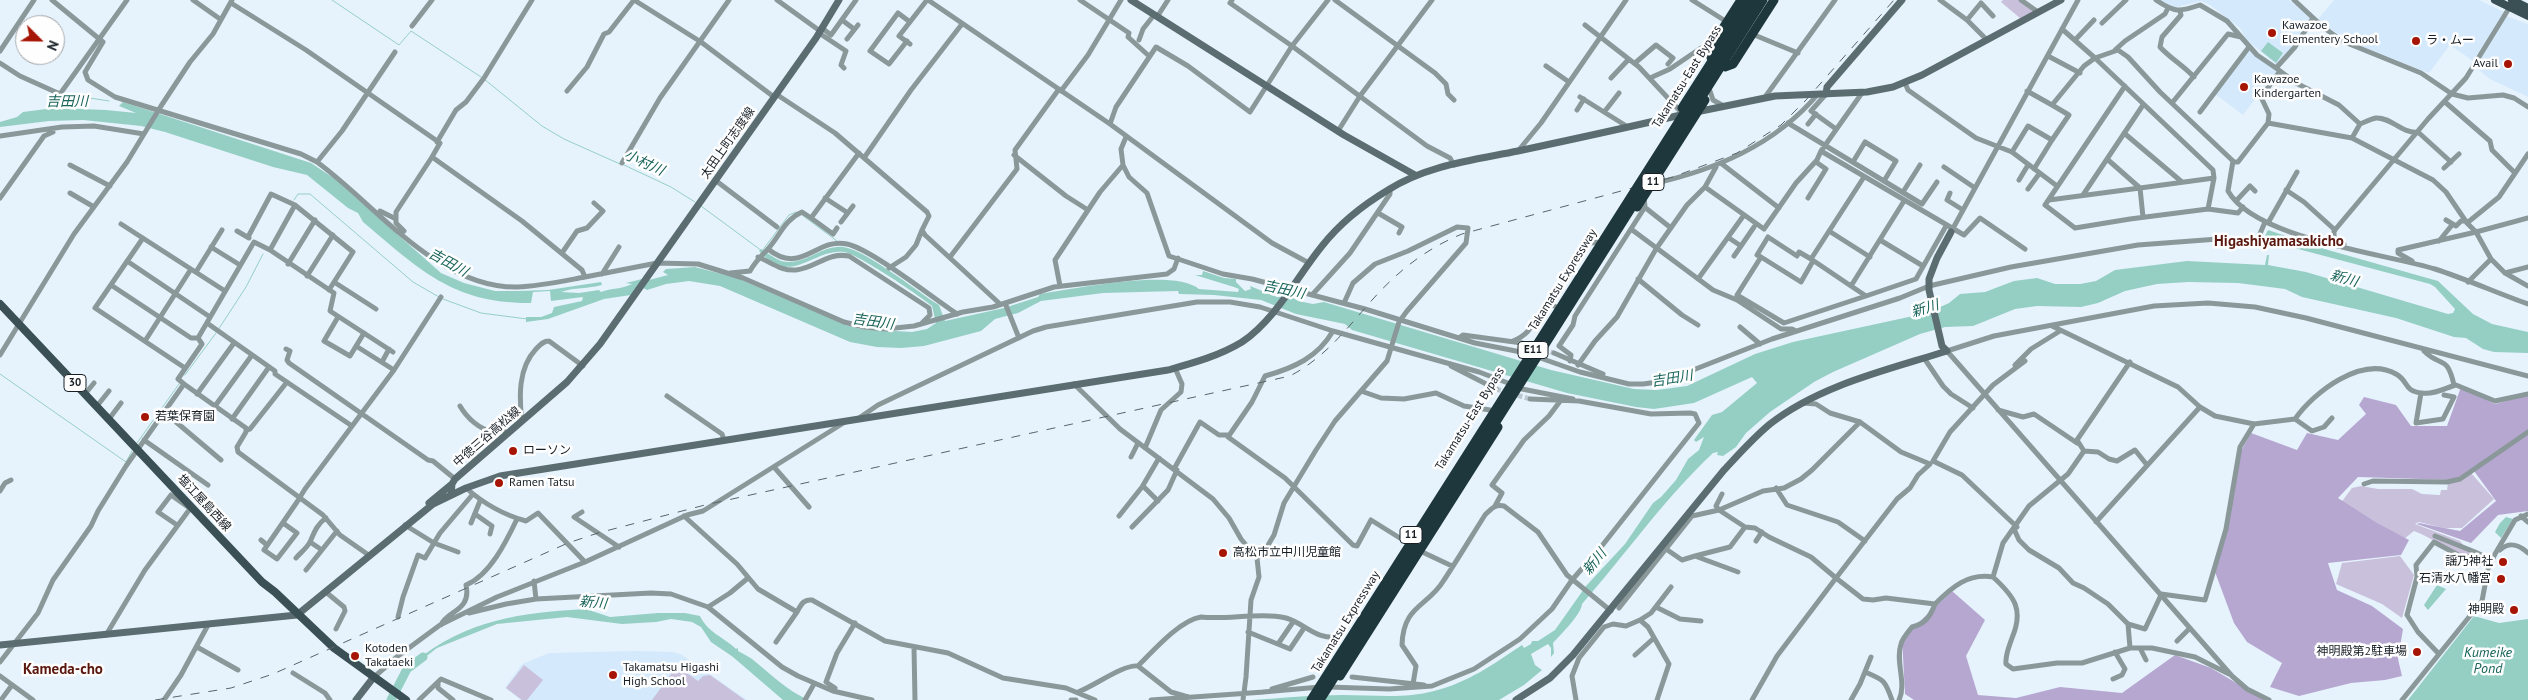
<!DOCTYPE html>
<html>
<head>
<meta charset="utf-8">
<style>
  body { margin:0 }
  #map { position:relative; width:2528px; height:700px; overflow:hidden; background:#e6f3fd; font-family:"PT Sans",sans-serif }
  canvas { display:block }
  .north { position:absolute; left:15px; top:15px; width:50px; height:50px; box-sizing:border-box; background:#fefefe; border:1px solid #a2a5a7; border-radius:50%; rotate:113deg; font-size:14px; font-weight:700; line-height:20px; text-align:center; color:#171f25 }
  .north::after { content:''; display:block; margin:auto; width:18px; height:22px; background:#a61403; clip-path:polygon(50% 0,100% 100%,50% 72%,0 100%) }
</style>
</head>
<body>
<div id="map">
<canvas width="2528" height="700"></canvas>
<div class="north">N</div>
</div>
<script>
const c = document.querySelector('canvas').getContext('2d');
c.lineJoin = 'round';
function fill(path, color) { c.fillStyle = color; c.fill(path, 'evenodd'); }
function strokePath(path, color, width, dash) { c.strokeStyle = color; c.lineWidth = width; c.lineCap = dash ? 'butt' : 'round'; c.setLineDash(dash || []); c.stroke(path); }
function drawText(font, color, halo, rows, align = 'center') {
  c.font = font + ' "PT Sans","Noto Sans JP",sans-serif'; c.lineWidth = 5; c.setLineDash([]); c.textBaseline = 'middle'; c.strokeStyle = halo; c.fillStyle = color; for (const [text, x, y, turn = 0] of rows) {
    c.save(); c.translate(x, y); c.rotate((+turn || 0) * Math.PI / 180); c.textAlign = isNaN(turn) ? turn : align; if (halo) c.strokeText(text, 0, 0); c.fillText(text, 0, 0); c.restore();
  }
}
fill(new Path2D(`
  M2161,0H2289L2311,18L2293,46L2277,65L2246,39L2240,28L2210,5L2201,1L2173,8Z
  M2334,0H2479L2504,12L2473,61L2450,45L2429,73L2353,43L2338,35L2318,19Z
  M2506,16L2528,24V97L2490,79L2475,67Z
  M2250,49L2277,71L2243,115L2215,94Z
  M635,651L673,652L682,655L747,700H521L505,688L522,664L549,653Z`), '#d4eafc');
fill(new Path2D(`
  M2003,0H2018L2034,11L2021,19L2001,2Z
  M2471,473L2494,499L2462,528H2444L2419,522L2415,524L2460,541L2471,554L2467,556C2448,550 2432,538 2414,531L2404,539L2340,504L2352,488L2361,486L2378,489H2412L2422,494L2440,495L2441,490H2447L2448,483Z
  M2400,556L2414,575L2402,618L2382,604L2336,584L2342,563Z
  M524,665L543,680L527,700H522L506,688Z
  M677,666L698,681L703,676L710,675L745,700H652Z`), '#c9c0dc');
fill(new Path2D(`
  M2461,387L2495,404L2528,395V511L2498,515L2471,543L2417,524L2419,523L2460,531L2496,501L2474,471L2451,480L2358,477L2338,498L2377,523L2409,540L2401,555L2328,563L2337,590L2372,606L2403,629L2398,659L2402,676L2385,680L2351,683L2299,696L2270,687L2282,663L2247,642L2234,623L2215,572L2241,451L2251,433L2297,450L2307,433L2338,440L2366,414L2359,405L2364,397L2396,405L2411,426H2447Z
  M1952,591L1985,620L1966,656L1978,695L2016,698L2060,687L2122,693L2175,655L2211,668L2265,700H1914L1905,694L1902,638Z`), '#b6a7d1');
fill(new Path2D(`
  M2268,42L2283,53L2276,63L2261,51Z
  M123,102L311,163L335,179L441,273L464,283L495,291H518L548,290L601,282L602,285C588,289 575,287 561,292L579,293L599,290L601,292C611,288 623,289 632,284L626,283L642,279L649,280L668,275L663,272L666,269L695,267L737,278L846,325L861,329L912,332L927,329L936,323L932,306C922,297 856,253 844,252C813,248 791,288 759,251L761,249C768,253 774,258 781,261C805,267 820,245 843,247C862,248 916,290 934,302L939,305L945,321L1004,308L1038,297L1040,294C1075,289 1173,268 1199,289L1238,292L1239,289L1234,287L1195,275H1202L1203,271L1224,278L1236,279V282L1245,291L1251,289L1250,286L1277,297H1292L1298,301L1313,304L1324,302L1551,370L1634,389L1657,390L1687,386L1755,354L1793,342L1927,313L1949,303L1960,294L1985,292L2014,281L2037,278L2055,284H2080L2096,281L2115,270L2187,261L2265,265L2267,255H2269L2268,265L2306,272L2448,314L2453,313L2455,309L2435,287L2430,284L2268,241L2264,238L2268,230L2328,250L2438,281L2473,314L2492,324L2528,332V353L2494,352L2483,349L2466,338L2454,337L2396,318L2302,297L2285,289L2238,283L2188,282L2157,284L2125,291L2098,303L2081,307L2037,306L2015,309L1973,326L1945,327L1920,334L1833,372L1814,382L1770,412L1746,433L1736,447L1723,456L1717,455L1718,452L1713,453C1664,499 1626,554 1582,604C1581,615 1561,634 1553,643L1554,653L1551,657V648L1548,644L1531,654L1535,665L1542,670L1524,685L1499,700H1251C1282,698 1312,695 1343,695C1373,695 1405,699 1434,691C1467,683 1494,664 1522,645L1524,648L1531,644L1532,641H1538L1555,630L1586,586L1625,544L1653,503L1661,497L1676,480L1688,459L1699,450L1704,437L1696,442L1694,440L1712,415L1722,412L1757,383L1752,377L1694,403L1654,409L1636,407L1567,393L1352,330L1345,324L1296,314L1261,300L1214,295L1179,294L1178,291L1103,293L1041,301L1018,313L995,319L981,331L924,346L901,348L877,347L850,342L720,286L689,281L666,284L647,290L643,288L631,295L604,299L548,319L526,322V317H541L552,313L554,307L582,301L583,297L551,301L550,291L533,292L531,303C453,304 419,269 363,222L358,213L348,208L307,175L273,167L165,132L141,126L83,120L49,121L0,127V122L17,117L23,112L54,108L106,110L136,113L119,106Z
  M2506,517L2513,519L2501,538L2495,532L2500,523Z
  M2437,585L2446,589L2428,610L2424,605Z
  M586,609L610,617L658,613H685L700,616C708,633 724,637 736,649L738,648V651C743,654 748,656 752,659C771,674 787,691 809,700H783L733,657L711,642L701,627L692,622L671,619L656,622L622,624L567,617L497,624L437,648L415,665V662C465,620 523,612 586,609Z
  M2474,616L2499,623L2528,619V700H2408Z`), '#95cfc4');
strokePath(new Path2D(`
  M332,0L399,45L411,31L481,77
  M484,79L542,126L564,139L620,164
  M61,96H77L109,101
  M624,165L671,187L695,202
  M294,200L298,194H310L413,282L439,297
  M701,206L762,251
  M802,215L837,241
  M762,251L789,215L796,212
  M443,299L481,313L527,319
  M218,330L246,287L263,254
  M0,374L126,462L132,451
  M185,375L216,333
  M137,443L179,384`), '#95cfc4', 1);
strokePath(new Path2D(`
  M391,700L407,669L423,657`), '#95cfc4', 9);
strokePath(new Path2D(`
  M1522,343L1554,353
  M1496,389L1530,399`), '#bdc9d2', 5, [5, 2.5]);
strokePath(new Path2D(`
  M52,0L103,42L85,72L88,80L115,97L301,154L317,162C376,205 437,288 517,287C540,286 563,281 585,277
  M193,0L220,19
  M634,0L701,42L774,97
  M777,0L820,31
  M928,0L1110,124L1272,243L1309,263
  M1080,0L1129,33L1128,37L1149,56
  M1328,0L1292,46L1427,146L1450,158L1454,165
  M1335,0L1435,73L1446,84L1448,94L1454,100
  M1692,0L1727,22
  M1940,0L1967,20L1987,40
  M2021,0L2038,12
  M2156,0C2175,13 2179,12 2200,5L2227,21L2257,55L2276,68
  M2294,0L2323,27L2342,41L2421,73L2452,94L2468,98L2503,95L2514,98L2528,107
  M231,3L306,50L440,143L432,157L522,221L582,270L585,277L657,263L698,264L743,278L844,322L864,327L886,329L914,326L963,312L993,307L1054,287L1167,274L1174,269L1178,258
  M2180,11L2181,15L2162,37L2160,47C2171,59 2183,65 2194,77
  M1157,17L1168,0
  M2313,18L2295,47L2276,68L2296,83L2339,105L2360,124C2365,122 2371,119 2376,118C2391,117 2402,134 2418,132L2451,162
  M842,20L854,29
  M1967,20L1981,3L1993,16
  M2102,23L2126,0
  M1585,25L1639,67L1680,111
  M412,26L432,0
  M822,28L831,35L856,0
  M2062,29L2095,58L2118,50L2128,57L2160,92L2233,161L2228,191C2255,239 2383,253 2435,269C2466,279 2497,293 2528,304
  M819,33L846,51L841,65L844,68
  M1752,34L1798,53
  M847,39L858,25
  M1139,40L1143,29L1154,15
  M2075,40L2094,20
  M907,41L889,64L870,51L898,13L910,22
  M910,44L899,36L927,0
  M2115,50L2125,41L2165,14L2168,8
  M0,51L34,0
  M2048,56L2080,73
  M0,63L20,76L60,94L127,0
  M1635,63L1656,45L1673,58L1668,64
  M1546,66L1569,82
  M1611,78L1628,60
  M1650,78L1670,69L1701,48L1709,50
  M1905,83L1908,90L1976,138L2012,152L2057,186
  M567,91L587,67L604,34L609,32L634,0
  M1061,91L1088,55L1121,0
  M1710,91L1713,100L1722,105
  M2027,91L2052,105
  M1862,93L1821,151L1964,235L1980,218L2025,249
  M776,94L835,133L927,212L929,216L922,230L925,235L1000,304
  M1826,94L1811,111L1836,129
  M1580,97L1628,127
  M1765,97L1835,0
  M2445,102L2490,141L2492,150L2515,173
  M2172,103L2228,34L2241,37
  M1577,110L1584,99
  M1605,111L1619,93
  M2200,112L2249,47
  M1788,123L1922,204L1937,182
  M2268,123L2269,114L2261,97L2280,71
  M1110,124L1116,107L1156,47L1188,66L1250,112L1292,46L1230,3L1232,0
  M1808,124L1816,114
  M1338,131L1360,96L1432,0
  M2124,133L2182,182
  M0,136L62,127L94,126L144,134
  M2352,138L2433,180L2446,192L2467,223
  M2052,140L2069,115L2052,105L2084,66L2095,58L2213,170L2214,178L2208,209L2130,219L2075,228L2045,205L2125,86
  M437,142L456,110L466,102L484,78L532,0
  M1518,151L1541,123L1626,0
  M2012,152L2028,126L2052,140L2034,169
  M1014,155L1066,196L1088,210
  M864,158L911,90L962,24
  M2107,159L2140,188L2214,178
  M317,162L342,131L395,52
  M1853,162L1865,142L1896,161L1884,181
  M2233,162H2238L2268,123L2352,138L2360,124
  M622,163L660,98L729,0
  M1722,164L1779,208
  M70,165L110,186
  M1123,165L1129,177L1147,193L1169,256L1223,274L1252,279L1365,309L1475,343L1526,353L1580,372L1629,384H1643L1665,381L1772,339L1900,298L1929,286L2011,267L2138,245L2218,239L2256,243L2265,222
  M1944,167L1975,188
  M2444,168L2459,154
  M1864,177L1811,259L1851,286L1904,201
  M715,180L777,227
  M2019,180L2028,165
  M1652,184C1715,170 1775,145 1818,94
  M1705,187L1716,167
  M2028,189L2039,174
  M2286,190L2304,202L2335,230
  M1903,192L1920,165
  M70,193L94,207
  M1950,193L1947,200L1963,210
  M2083,195L2143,105
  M0,198L44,136L53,132
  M825,198L848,213
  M1808,198L1826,169L1816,162L1821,151
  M2049,200L2140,188L2143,217
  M2236,201L2250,186L2255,191
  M1647,209L1671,228
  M2208,209L2238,213L2243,207
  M380,211L394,218
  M1378,213L1402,227L1399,233
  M811,218L833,234L837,228
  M2446,220L2456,226L2461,221H2466
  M841,222L853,206
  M2268,223L2297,172
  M121,224L225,291
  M1631,229L1713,290L1737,300L1781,329H1792L1796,331
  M237,231L249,238
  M404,231L396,223V212L432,157
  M1829,231L1870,257
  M1951,232L2078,0
  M248,237L271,194L295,205
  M143,238L95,308L185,368
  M1729,238L1741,246L1754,227
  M1880,240L1923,266
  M2439,241L2452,225
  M2344,244L2334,237V231L2428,119L2466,78L2511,5
  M211,247L240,265
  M768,249C801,276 816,237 847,244C871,249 933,298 957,314
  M270,250L334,293L330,311L393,352
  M562,253L577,231L587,228L603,211L594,203
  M1734,256L1741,246
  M758,257C771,262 780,271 796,270C816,268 827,252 849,256L929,308L930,315L921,324
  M950,257L1017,169L1015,150L1059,89
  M1761,257L1757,255L1768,237L1797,256L1799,252L1811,259
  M2491,259L2505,273L2528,286
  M127,261L210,317
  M1813,261L1801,282L1761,257L1737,295L1784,323L1866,296
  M2412,261L2398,253V250L2476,232L2467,223L2499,197L2528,154
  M288,264L315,220
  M889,268L906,257L916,245L922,230
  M196,272L222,230
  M730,273L750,271C755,262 760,257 767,250C780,236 784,220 802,212L811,218L859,153
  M2505,273L2528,267
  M602,274L619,247
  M307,276L333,235
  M1638,279L1682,315L1698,325
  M1698,279L1744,215
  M334,282L376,309
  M2468,282L2491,259L2476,232L2528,218
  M111,285L191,338H198
  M1060,286L1055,260L1100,192L1123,165L1121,149L1126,137
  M1851,286L1866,296L1916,279L1946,226
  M1312,295L1350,253L1390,194V188
  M1005,303L1019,338
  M1550,303L1586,244L1597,242
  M338,317L324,341L350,356L364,333
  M207,323L275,371V374L352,426
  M2052,326L2178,387L2200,407L2215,416L2254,424L2295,419C2314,392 2362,355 2396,374C2409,381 2403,391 2422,393C2434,395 2445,388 2456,385L2495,401L2528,394
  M1740,327L1760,344
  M1459,338L1463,335L1522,343
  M145,341L191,269
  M1513,341C1537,331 1532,316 1550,303L1556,307
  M356,346L394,370
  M286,349L290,351L287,360L289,363L428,460L433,461L455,479
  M2424,351C2441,368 2447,354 2454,385
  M1554,353L1603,374
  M0,355L74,234L127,162L161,106L190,62L213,34L232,0
  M1924,358L1943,386L1951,394L1973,408
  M1570,361L1571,355L1559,346L1573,325L1575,316L1645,207L1644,196
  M382,362L389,349
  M2130,362L2077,440L2084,451L2068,474L2029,506L2003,543L1993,577C2015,597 2024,610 2012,638C2009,647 2005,655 2006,664L2013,669L2057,663H2082L2130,648H2152L2195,657L2229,674
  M1578,365L1595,341L1617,317L1656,249L1687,205L1705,187L1764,229L1796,183L1817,160
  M2015,365L2031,349L2060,331
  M1451,366L1496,389
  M184,384L178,379L202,344L198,338L254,242L270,250L295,205L353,252L329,290
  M1074,384L1120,429L1213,499L1229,518L1241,539L1257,558L1259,577L1251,600L1246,677L1243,700
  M1522,389L1573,399
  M1361,391L1381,398L1404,399L1436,393L1464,406L1490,410
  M2421,393L2416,423L2443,419L2454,397L2444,395
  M85,394L94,383
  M197,394L234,343
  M667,396L722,434L724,440
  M1803,403L1816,404L1830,413L1860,422L1901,452L1930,464
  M97,406L109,391
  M215,406L252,355
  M460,406C467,418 479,429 493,432L500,426L507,434
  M1998,410L2023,417L2034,414L2077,443
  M163,411L221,460
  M859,418L878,405L1033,331L1046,327L1100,318L1197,302H1230L1260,307L1333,331
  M109,419L121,403
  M232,419L269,367
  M2295,419L2312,431L2324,427L2332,418
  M522,422C519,397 518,368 536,349C540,345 543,341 549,341L583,366
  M246,430L250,429L287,382
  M144,440L208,485
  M1145,448L1161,410L1181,392L1182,384L1175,368
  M2084,451L2098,452L2109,459L2117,461L2135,450L2147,465
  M1131,457L1138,443
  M1929,465L1918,475L1910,488L1897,499L1836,578L1863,599L1873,600L1886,598L1935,604C1952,587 1968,573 1993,577
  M774,467L809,507
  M1174,469L1200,422L1219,435H1229
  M2364,484L2373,481L2447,482L2460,479L2528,432
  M1143,486L1158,501
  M466,488C483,503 504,515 526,521L538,513L585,562
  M1776,488L1787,505L1838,522L1865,541
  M0,491L5,483L11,480
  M1722,494L1716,506L1719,510L1745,527L1755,528L1769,537L1811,557L1836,578L1777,656L1752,700
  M1495,506L1502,493L1492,485L1524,440L1549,416L1561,400
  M582,512L574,517L619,547
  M475,514L492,526L490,534
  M684,516L737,564L758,589L797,612C801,605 803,599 812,600L885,641L948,653L1003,678L1066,688L1095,700
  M1119,516L1142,487L1159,458
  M2521,516L2528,522
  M2096,522L2200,407
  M283,523L297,533L277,559L264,550L297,502L305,489L394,370L441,297
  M471,523L480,501
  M177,525L158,512L171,495L188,507
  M405,525L434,543L458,552
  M1132,527L1168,490L1177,470
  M2017,527L1962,475L1933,461L1950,432L1993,385L2025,361
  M2014,529L2019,540L2029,550L2059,568L2073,583L2084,588L2108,604L2128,624L2130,648
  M2435,536L2475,552
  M261,540L267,545
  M1756,541L1762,532
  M310,542L319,548
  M1411,545L1371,520L1357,546L1353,545L1285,478L1228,437L1252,402L1265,376C1294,368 1318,357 1333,331L1479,372L1508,383
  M1666,549L1682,560L1695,556L1738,572
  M1418,550L1452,566
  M2500,550C2510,541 2519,545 2528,553
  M1695,556L1730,547L1745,527
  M296,558C300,553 307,548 310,542C314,533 317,524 326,518
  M1257,558L1264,552L1274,535L1284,503L1316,450L1335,421L1387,361L1399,322L1407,311L1466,243L1468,228L1457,227L1408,251L1375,264L1353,283L1344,303
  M306,570L337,531
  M534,581L536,599
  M327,593L344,607L345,611L336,629
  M2161,594L2205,600L2226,529L2240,447L2254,424
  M708,607L730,593L748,578
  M1656,607L1680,619L1701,621
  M1619,608L1692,516L1719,510L1763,491L1784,488L1801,479L1812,470L1860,422
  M469,613L506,604L536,599L651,593L671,594L708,607L782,667L798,676L833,691L872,700
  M398,617L403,597L418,555L425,558L440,533L473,494
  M2128,624L2145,629L2161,595
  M441,625C446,611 472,611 466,585C490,575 506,542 517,519
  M1248,632L1290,649L1304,628
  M106,635L145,570L192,506
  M2177,641L2190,628
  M776,642L797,612
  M1278,644L1293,622
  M197,647L238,670
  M914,647L915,700
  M2140,648L2146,660
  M2439,654L2418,632L2407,615L2417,577L2416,565L2434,542L2462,557L2467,558L2475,552L2492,560
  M1635,655L1654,638
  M0,662L38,613L53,580L91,526L98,511L126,466L184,384L246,428V432L237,447L238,452L323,515L340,535L370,556
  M1138,666C1153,651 1180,620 1201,617C1226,620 1261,612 1286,618C1306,624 1315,640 1339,637
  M1865,672C1884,680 1885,680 1892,700
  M293,673L325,693L330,700
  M0,676L33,700
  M1352,677L1424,685
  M373,678L398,656L440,625L497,597L585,562L687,515L703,511L845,422
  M2113,679L2122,675L2125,669L2115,652
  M438,682V688L453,700
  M1413,684L1416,666L1402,645C1403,605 1428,607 1444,580C1458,559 1471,537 1485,515C1491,509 1495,504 1504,506L1538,532L1567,575L1611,611
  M1328,687L1389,689L1432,686L1474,669L1520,639L1552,609L1572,580L1601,547L1699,423L1695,414L1690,413L1651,414L1579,401L1530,399
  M1272,689L1313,677
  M833,691L835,688L826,682L837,653L855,623
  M1078,692C1094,686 1124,664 1138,666L1171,692L1188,697
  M1263,692L1320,687
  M1,700L12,685
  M164,700L181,675L208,625
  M419,700L441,679L491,700
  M805,700L814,684
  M1071,700H1076
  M1151,700L1264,692
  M1576,700L1572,676L1579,658L1604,627L1613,624L1626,626L1640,620
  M1657,700L1669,664L1648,627L1640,620L1651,613L1671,587
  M1851,700L1860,684L1871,657
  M1899,700C1907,683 1895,662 1901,644C1902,639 1908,632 1912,627C1925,624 1930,617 1935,604
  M2269,700L2247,689L2232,676L1947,351L1994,336L2154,306L2208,303L2255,307L2306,318L2528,376
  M2402,700L2482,601L2488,569L2495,554L2515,520L2528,514`), '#8b989a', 5);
strokePath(new Path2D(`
  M1131,0L1344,135L1415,175
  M1826,94L1827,87L1902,0
  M1696,112L1775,96L1867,92L1893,87L1922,75L2061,0
  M451,495L452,484L455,479L567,382L600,344L816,38L839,0
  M429,503L452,484
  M0,645L297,615L433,504L466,488L500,476L1168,370C1193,363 1219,356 1242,342C1276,319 1296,278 1322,246C1340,223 1363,205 1388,190C1427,165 1474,160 1518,151C1574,139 1630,127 1685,114
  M356,700L373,678
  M1516,700L1550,678L1573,655L1724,470C1739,454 1753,438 1770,424C1820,385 1887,370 1947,351L1942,346L1929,290V279L1937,258L1951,232`), '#5c6d71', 7);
strokePath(new Path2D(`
  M2495,0L2528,16
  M2512,0L2528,8
  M0,304L262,582L275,592L334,648L406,700`), '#3a5054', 8);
strokePath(new Path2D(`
  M1712,61L1709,50L1741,0
  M1725,67L1733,64L1774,0
  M1682,108L1751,0
  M1637,207L1705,100
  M1340,676L1498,427`), '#1e373c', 9);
strokePath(new Path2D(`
  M155,700L231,688L273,674L568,543L598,533L705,505L1290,376C1326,357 1347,328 1373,299C1398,271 1427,248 1462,234L1673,177L1737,153L1781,125L1806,100L1894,0`), '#59636a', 1, [9, 9]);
strokePath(new Path2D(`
  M1311,700L1756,0
  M1320,700L1763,0`), '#1e373c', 9);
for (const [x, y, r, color] of [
  [2272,33,5,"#a61403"],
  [2416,41,5,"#a61403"],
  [2508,64,5,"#a61403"],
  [2244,87,5,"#a61403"],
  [145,417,5,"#a61403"],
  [513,451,5,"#a61403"],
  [499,483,5,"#a61403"],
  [1223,553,5,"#a61403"],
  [2503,562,5,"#a61403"],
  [2501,579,5,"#a61403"],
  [2514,610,5,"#a61403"],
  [2417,652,5,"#a61403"],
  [355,656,5,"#a61403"],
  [613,675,5,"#a61403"]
]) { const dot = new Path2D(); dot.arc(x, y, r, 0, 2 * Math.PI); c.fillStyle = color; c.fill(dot); strokePath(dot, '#fefefe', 2); }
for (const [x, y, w] of [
  [1653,182,22],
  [1533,350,30],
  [75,383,22],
  [1411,535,22]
]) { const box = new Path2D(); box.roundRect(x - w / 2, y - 8.5, w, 17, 4); c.fillStyle = '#fefefe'; c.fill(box); strokePath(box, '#171f25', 1); }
drawText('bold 11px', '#171f25', null, [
  ["11",1653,182],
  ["E11",1533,350],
  ["30",75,383],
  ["11",1411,535]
]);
drawText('12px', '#171f25', '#fefefe', [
  ["Kawazoe",2282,26],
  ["Elementery School",2282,40],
  ["ラ・ムー",2426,41],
  ["Avail",2498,64,"right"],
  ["Kawazoe",2254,80],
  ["Kindergarten",2254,94],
  ["若葉保育園",155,417],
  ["ローソン",523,451],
  ["Ramen Tatsu",509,483],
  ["高松市立中川児童館",1233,553],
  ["謡乃神社",2493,562,"right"],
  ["石清水八幡宮",2491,579,"right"],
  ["神明殿",2504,610,"right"],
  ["Kotoden",365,649],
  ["Takataeki",365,663],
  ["神明殿第2駐車場",2407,652,"right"],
  ["Takamatsu Higashi",623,668],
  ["High School",623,682]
], 'left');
drawText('12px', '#171f25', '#fefefe', [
  ["Takamatsu-East Bypass",1687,77,-58],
  ["太田上町志度線",728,143,-55],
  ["Takamatsu Expressway",1563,280,-58],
  ["Takamatsu-East Bypass",1470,419,-58],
  ["中徳三谷高松線",487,437,-41],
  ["塩江屋島西線",204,503,47],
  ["Takamatsu Expressway",1346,622,-58]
]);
drawText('italic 14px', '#18645a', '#fefefe', [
  ["吉田川",67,102],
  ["小村川",644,163,25],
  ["吉田川",448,263,29],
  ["新川",2344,279,16],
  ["吉田川",1284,290,12],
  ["新川",1925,309,-17],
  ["吉田川",873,322,8],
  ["吉田川",1672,379,-9],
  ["新川",1595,562,-51],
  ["新川",593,603,6],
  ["Kumeike",2488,653],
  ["Pond",2488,669]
]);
drawText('bold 15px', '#5b180f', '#fefefe', [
  ["Higashiyamasakicho",2279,242],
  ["Kameda-cho",63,670]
]);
</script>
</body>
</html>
